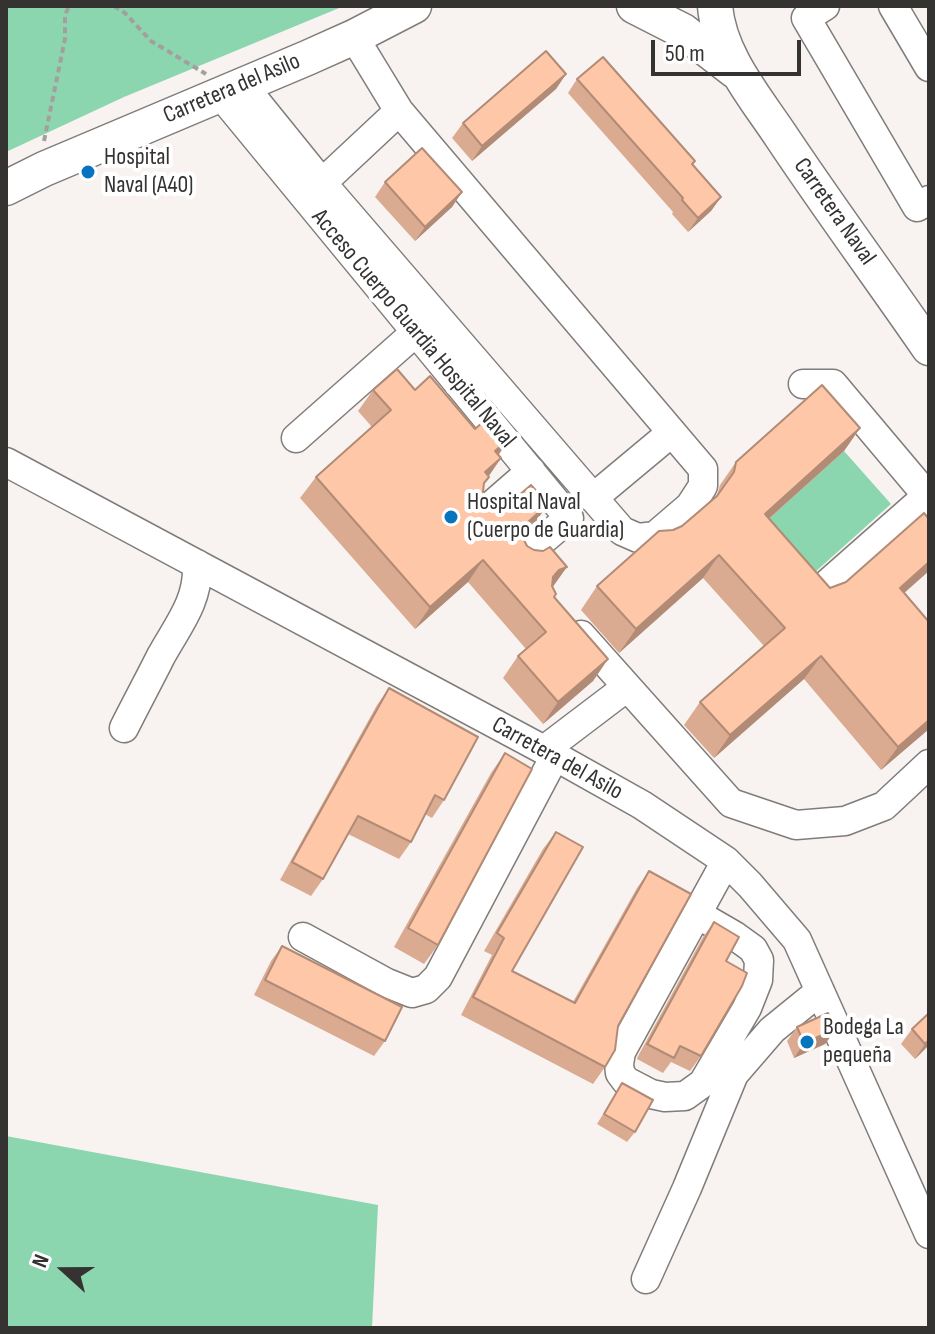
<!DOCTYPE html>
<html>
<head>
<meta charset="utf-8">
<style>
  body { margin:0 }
  #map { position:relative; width:935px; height:1334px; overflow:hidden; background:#f8f3f1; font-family:"Sofia Sans Condensed",sans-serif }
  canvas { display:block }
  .frame { position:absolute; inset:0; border:8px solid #353332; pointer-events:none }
  .north { position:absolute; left:24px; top:1230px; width:80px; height:80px; -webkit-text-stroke:6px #fff; paint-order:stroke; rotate:291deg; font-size:22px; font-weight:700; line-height:32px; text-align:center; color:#353332 }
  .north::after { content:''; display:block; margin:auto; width:28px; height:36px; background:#353332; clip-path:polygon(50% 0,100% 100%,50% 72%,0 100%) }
  .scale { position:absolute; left:651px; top:40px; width:150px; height:36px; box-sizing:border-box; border:4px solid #353332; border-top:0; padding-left:10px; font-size:24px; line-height:28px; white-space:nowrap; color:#353332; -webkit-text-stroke:6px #fff; paint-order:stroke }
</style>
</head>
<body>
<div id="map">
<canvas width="935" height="1334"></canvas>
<div class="frame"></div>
<div class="north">N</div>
<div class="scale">50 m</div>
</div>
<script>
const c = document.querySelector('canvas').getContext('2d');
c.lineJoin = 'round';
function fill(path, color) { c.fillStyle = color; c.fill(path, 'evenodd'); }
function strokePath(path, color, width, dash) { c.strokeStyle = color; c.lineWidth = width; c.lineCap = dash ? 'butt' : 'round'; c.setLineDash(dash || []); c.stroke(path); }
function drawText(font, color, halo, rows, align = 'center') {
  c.font = font + ' "Sofia Sans Condensed",sans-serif'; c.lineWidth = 8; c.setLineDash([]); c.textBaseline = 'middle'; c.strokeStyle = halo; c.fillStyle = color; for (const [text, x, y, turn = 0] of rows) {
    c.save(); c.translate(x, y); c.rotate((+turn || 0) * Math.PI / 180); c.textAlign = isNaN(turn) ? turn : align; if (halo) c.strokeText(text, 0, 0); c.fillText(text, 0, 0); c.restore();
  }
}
fill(new Path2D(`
  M6,6H344L124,97L6,152Z
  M844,451L891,504L795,590L748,537Z
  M6,1136L378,1205L372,1328H6Z`), '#8bd6af');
const minor = new Path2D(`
  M825,6L806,18L917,207L929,200
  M893,6L929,67
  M242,84L322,183L622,531L638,538L655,536L690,506L703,486V469L399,111L354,37
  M220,94L569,518L524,556
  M322,183L399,111
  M803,384H833L929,498
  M296,438L416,332
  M6,462L544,750L642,805L726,861L750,885L797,940L929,1234
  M593,498L671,433
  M485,511L531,471
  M818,592L927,496
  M581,635L731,803L796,825L845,821L884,806L929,764
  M124,728C136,704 149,680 161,656C178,625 199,601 197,564
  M544,750L627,687
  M697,914L735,936L753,949L759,960L758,980L747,1008L703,1083L685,1096L665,1097L651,1094L626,1081L620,1073L619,1064L621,1052L726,861
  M303,937L387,983L412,993L426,989L438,977L555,756
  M646,1279L687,1188L734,1074L772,1030L820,991`);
const major = new Path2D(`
  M634,6L683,31L735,71
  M715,6C719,55 755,97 781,136C829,208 880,277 929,348
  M6,188L44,169L307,58L354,37L414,6`);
strokePath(minor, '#807c79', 31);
strokePath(major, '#807c79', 37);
strokePath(new Path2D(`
  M114,6L125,13L151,41L206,74
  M44,141L65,39V15L69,6`), '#a29f9d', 4, [6, 4]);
strokePath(minor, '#fff', 28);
strokePath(major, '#fff', 34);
fill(new Path2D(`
  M566,74L556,89L472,161L452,138L463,123Z
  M577,79L695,161L693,165L721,197L711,211L688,232L672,214L673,212L568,93Z
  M385,182L462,192L452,207L415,241L375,197Z
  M373,390H415L475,429L510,438L498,455L501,458L484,483L483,492L488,501L533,526L523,535V538L553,587L554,597L608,659L593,681L543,724L503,678L518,656L526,649L468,582L415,629L300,498L316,477L372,427L358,411Z
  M860,428L844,451L769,519L830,588L904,593L929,729L881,770L804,679L714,758L684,725L700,702L764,646L703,578L619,653L581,610L597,586L673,530L682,526L717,495L720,485L736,462Z
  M389,688L444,800L432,818L425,814L411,842L399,859L348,834L323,879L311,896L280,880L377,705Z
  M505,753L438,945L424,964L394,947L491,773Z
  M556,832L512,971L573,1002L637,888L649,871L618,1026L605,1067L593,1084L461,1015L492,955L484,951L543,849Z
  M714,922L726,961L701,1056L690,1071L671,1062L663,1073L637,1059V1058L703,937Z
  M282,946L385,1041L374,1056L254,995L271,961Z
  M797,1027L836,1029L825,1044L794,1058L787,1041Z
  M912,1029L929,1045L915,1059L901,1044Z
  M622,1083L635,1132L627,1142L597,1124Z`), '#daab90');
fill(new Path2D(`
  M566,74L556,89L472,161L482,146Z
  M462,192L452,207L415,241L425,227Z
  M721,197L711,211L688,232L698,218Z
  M860,428L844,451L748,537L765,514Z
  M510,438L495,460V451Z
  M501,458L486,480L485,472Z
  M548,504L533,526L512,544L528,522Z
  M719,555L703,578L619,653L636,629Z
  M483,560L468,582L415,629L430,607Z
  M929,562V571L884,611L900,588Z
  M567,567L552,588L543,592L559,570Z
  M821,656L804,679L714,758L730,735Z
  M608,659L593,681L543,724L558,702Z
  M929,720V729L881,770L898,747Z
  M836,1029L825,1044L794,1058L804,1043Z
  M929,1040V1045L915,1059L925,1044Z`), '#b28b76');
const building = new Path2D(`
  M546,51L566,74L482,146L463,123Z
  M603,57L695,161L692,164L721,197L698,218L682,200L683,198L577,79Z
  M422,148L462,192L425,227L385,182Z
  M397,369L415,390L430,376L475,429L491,415L510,438L495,451L501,458L485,472L489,477L484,483L483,492L488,501L495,506H504L511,502L531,485L548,504L528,522L523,529V538L527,546L534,550L543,551L550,547L567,567L559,570L553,577L552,586L556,594L554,597L608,659L558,702L518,656L546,632L483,560L430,607L316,477L391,410L373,390Z
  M822,385L860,428L765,514L830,588L846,582L924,513L929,519V562L900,588L929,622V720L898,747L821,656L730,735L700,702L785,628L719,555L636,629L597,586L659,531L673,530L682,526L717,496L734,472L736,462Z
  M389,688L478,737L444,800L435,795L411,842L358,816L323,879L292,862Z
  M505,753L532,769L438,945L408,928Z
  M556,832L583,847L512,971L575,1003L649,871L691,894L618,1026L615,1050L605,1067L473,997L504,938L497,933Z
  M714,922L739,937L726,961L747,973L742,986L701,1056L680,1046L674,1058L647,1044L648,1043Z
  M282,946L402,1007L385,1041L265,980Z
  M828,1013L836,1029L804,1043L797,1027Z
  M929,1013V1040L925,1044L912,1029Z
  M622,1083L653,1100L635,1132L604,1114Z`);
fill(building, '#fec7a8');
strokePath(building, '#b28b76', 2);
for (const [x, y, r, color] of [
  [88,172,8,"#0774bf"],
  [451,517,8,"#0774bf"],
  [807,1042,8,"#0774bf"]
]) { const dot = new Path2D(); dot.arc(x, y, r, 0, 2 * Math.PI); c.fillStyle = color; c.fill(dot); strokePath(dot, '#fff', 3); }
drawText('24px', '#353332', '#fff', [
  ["Carretera del Asilo",232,89,-23],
  ["Carretera Naval",834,212,55],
  ["Acceso Cuerpo Guardia Hospital Naval",413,329,50],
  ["Carretera del Asilo",557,759,29]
]);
drawText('24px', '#353332', '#fff', [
  ["Hospital",104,158],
  ["Naval (A40)",104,186],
  ["Hospital Naval",467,503],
  ["(Cuerpo de Guardia)",467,531],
  ["Bodega La",823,1028],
  ["pequeña",823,1056]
], 'left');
</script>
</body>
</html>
